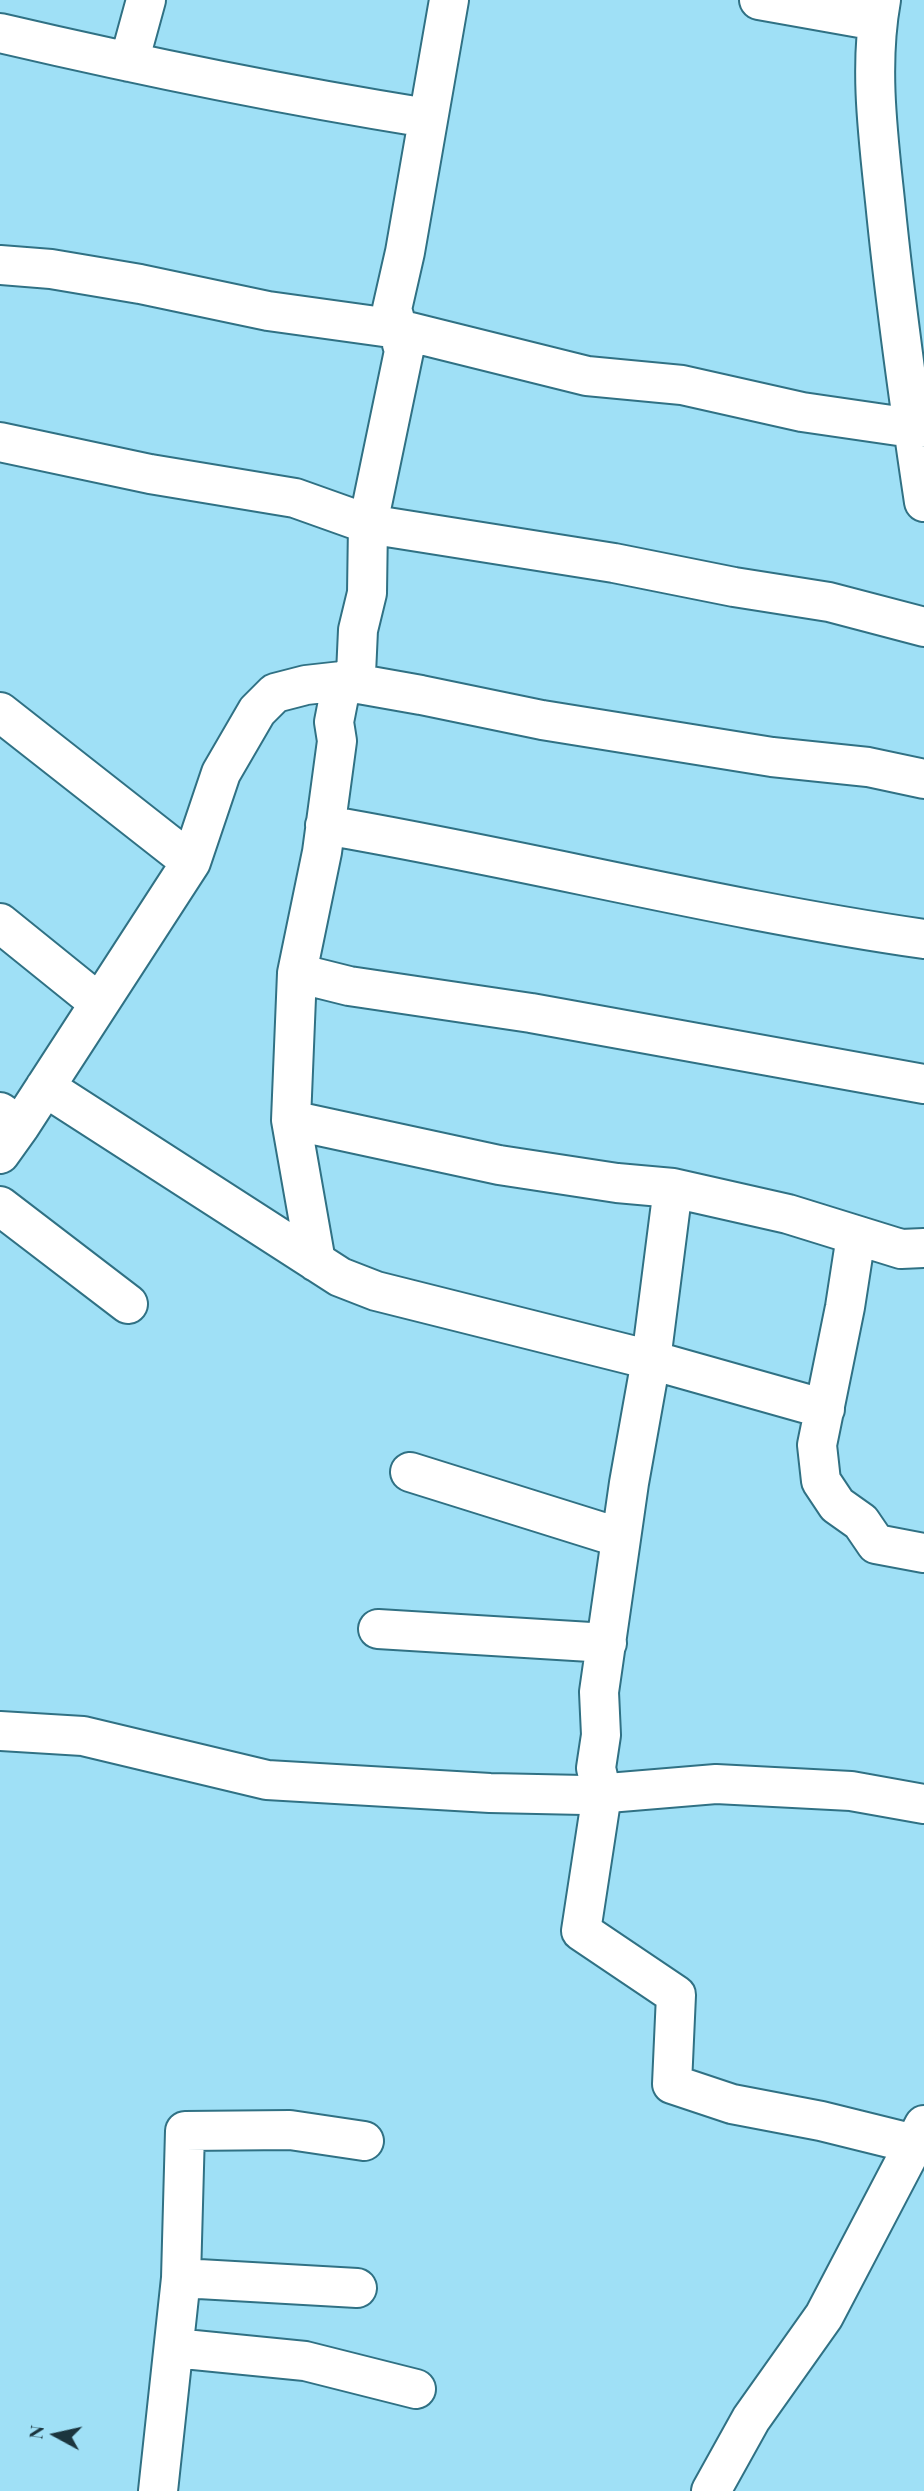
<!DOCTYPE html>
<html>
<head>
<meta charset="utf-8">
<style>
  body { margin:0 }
  #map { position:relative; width:924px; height:2491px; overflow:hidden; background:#9fe0f6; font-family:"Playfair Display",serif }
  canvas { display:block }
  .north { position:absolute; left:21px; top:2400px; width:70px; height:70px; -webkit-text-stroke:5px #9fe0f6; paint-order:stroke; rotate:278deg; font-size:19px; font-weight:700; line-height:28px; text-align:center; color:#1b353e }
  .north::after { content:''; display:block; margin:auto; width:24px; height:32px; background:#1b353e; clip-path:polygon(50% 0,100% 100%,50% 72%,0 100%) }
</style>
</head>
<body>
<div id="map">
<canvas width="924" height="2491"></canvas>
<div class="north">N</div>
</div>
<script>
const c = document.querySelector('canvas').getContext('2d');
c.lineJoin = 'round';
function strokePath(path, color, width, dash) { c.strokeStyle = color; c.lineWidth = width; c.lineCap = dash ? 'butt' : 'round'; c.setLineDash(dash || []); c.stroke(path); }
const street = new Path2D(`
  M449,0L405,252L392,309L404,351L368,524L367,593L358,630L356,674L342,681L334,722L337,741L322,852L297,973L291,1120L499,1165L617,1183L673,1188L788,1214L901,1249L924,1248
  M759,0L877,21
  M881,0C869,66 878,135 885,201C895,302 909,402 924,502
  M0,33C141,66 284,95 427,118
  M129,62L146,0
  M0,265L51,269L140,284L268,311L398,329L587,376L682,385L802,412L912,428L924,427
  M0,442L150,474L295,498L368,524L614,563L734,587L829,602L924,627
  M0,712L191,862
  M325,825C525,859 723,910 924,939
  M0,923L99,1003
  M297,973L349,986L531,1013L924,1084
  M45,1087L340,1277L376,1291L651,1360L825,1409
  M0,1112L20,1126L0,1154
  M291,1120L316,1262
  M20,1126L191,862L221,773L257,711L275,693L306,685L342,681L421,695L542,720L772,757L868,767L924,779
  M673,1188L651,1360L629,1483L599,1692L601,1735L596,1768L602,1794L581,1931L676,1995L672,2084L732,2104L821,2121L914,2144
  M0,1206L128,1304
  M856,1236L845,1307L817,1445L821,1481L837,1505L861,1522L876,1544L924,1553
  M410,1472L621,1538
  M378,1629L607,1643
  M181,2278L357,2288
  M174,2348L305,2361L416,2389
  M158,2491L181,2278L185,2131L290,2130L364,2141`);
const secondary = new Path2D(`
  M0,1731L83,1736L267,1780L490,1793L584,1795L716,1784L851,1791L924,1804
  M711,2491L751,2419L824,2316L924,2125`);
strokePath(street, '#307184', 42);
strokePath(secondary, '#307184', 42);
strokePath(street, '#fff', 38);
strokePath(secondary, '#fff', 38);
</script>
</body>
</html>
